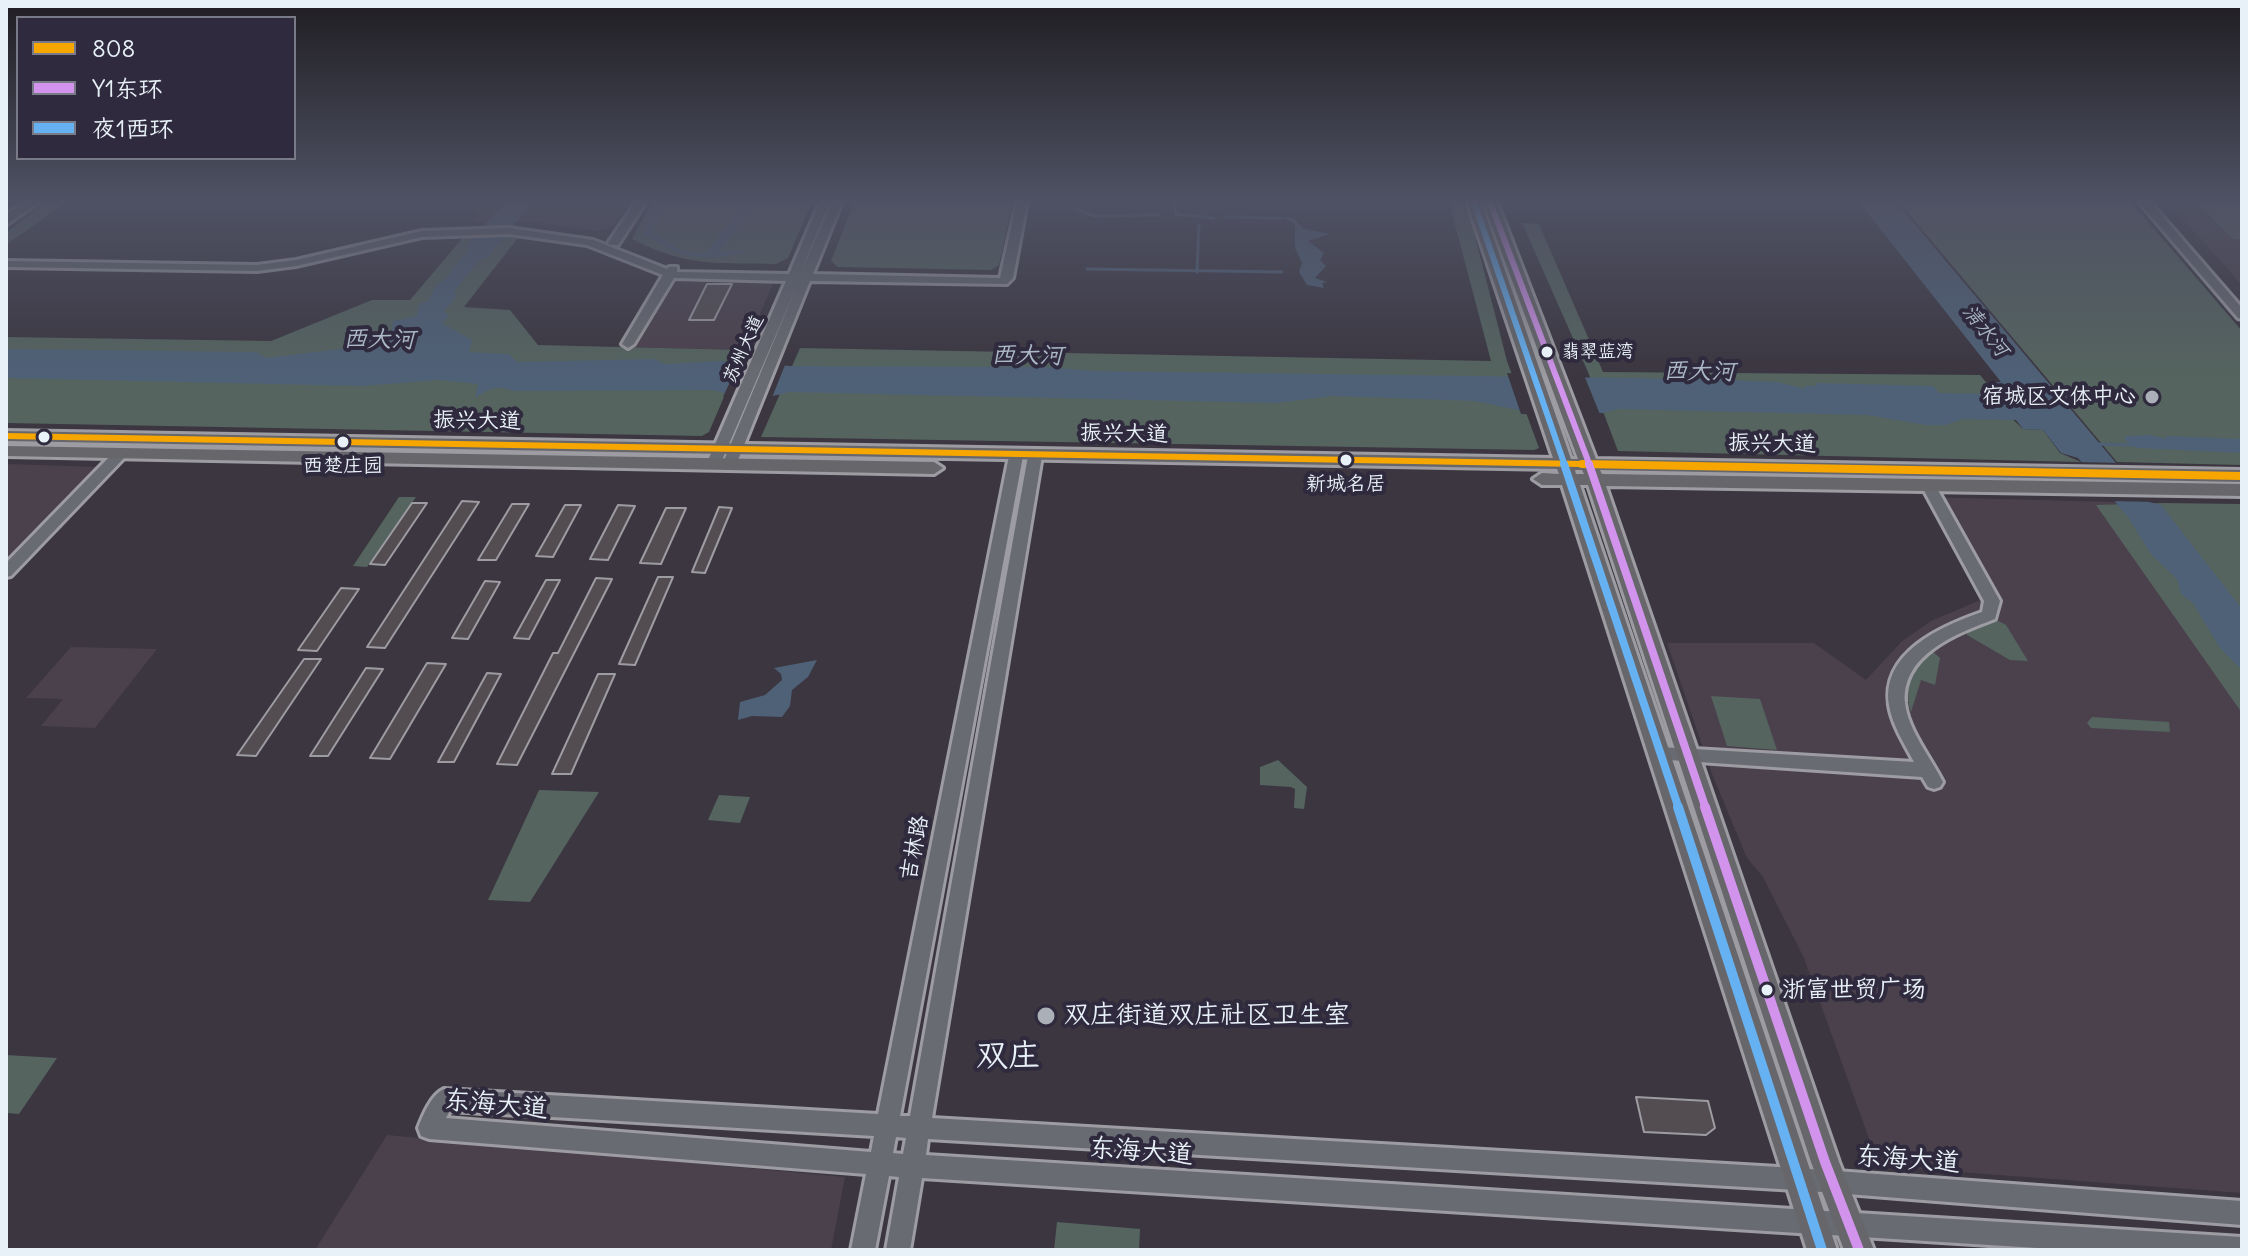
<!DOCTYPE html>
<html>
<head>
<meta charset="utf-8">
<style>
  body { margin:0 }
  #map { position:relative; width:2248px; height:1256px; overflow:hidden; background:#3b3640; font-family:Delius,"LXGW WenKai TC",sans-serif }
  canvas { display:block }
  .frame { position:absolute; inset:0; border:8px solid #e8f1f8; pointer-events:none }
  .legend { position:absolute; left:16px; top:16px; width:280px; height:144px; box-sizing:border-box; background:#2f2a3d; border:2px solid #797a88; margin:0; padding:10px 14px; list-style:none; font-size:24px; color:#e8f1f8 }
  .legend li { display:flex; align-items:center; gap:16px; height:40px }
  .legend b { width:40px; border:2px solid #797a88 }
</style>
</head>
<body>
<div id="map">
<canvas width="2248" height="1256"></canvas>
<div class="frame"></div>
<ul class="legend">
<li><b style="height:10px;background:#f7a600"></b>808</li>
<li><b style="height:10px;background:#d193ec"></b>Y1东环</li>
<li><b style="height:10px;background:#66b1f2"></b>夜1西环</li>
</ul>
</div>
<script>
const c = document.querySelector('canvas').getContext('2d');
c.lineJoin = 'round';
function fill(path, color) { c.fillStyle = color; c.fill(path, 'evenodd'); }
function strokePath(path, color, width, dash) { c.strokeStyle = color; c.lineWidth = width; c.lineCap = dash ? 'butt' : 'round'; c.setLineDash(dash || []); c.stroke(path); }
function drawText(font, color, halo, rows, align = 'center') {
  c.font = font + ' Delius,"LXGW WenKai TC",sans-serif'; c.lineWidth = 8; c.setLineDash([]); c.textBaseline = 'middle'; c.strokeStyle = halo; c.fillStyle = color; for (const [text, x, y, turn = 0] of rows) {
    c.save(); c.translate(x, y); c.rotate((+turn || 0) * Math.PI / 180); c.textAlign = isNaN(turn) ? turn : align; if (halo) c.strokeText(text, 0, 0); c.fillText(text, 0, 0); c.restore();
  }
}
fill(new Path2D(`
  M480,202H628L613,226L600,231L534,222H473L478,215L473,214L474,210Z
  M2167,202H2242V285Z
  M665,277L770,280L773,284L744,350L624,347Z
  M6,464L101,467L6,566Z
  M1926,497L2115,502L2242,670V1193L1904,1168L1871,1144L1804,958L1763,877L1747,858L1712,774L1667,643H1814L1866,680L1901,642L1931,621L1985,598Z
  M71,647L157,649L95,728L41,726L63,699L26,698Z
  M387,1135L845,1177L831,1250H315Z`), '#4b414c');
fill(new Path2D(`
  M45,202H67L6,245V233Z
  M652,202H812L788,258L776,264C718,263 686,267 632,239Z
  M854,202H1013L999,265L991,270L838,267L831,261Z
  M1449,202H1462L1471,221L1507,361L1539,448L1534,450L761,437L800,348L1491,361Z
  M1899,202H2131L2242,331V465L2117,462Z
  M2195,202H2242V240L2233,239Z
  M1522,223L1539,224L1603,372L1980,375L1995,393H1985L2023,429L2043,430L2060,453L2081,462L1618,451L1588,372Z
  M466,234H521L464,307L510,310L538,345L744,350L709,432L702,436L6,423V337L271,341L372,300H410Z
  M399,497H416L367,567L353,566Z
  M2164,503L2242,504V713L2096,505Z
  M1995,619L2006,625L2028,661L2010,660L1967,635L1966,630Z
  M1932,651L1940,658L1935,685L1921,680L1911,712C1903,690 1913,664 1932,651Z
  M1711,696L1760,699L1777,750L1727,746Z
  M2092,717L2169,722L2170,732L2091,728L2087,723Z
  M1278,760L1307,787L1304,809L1294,808L1295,789L1291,787L1260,785V767Z
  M539,790L599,792L530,902L488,900Z
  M719,795L750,797L740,823L708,820Z
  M6,1055L57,1058L19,1114L6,1113Z
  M1057,1222L1140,1229L1139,1250H1054Z`), '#55645f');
fill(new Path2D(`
  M506,202H532L488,257L479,260L454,292L457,296L444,311L449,316L442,323L472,340L469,352L509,354L517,362L654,359L665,364L721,361L791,366L1046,367L1094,371L1702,379L1777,382L1805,389L1804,386H1816L1815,383L1933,386L1939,393L1994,394L1987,383L2001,382L1859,202H1896L2149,502L2161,505L2242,609V670L2220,648L2193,603L2181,594L2177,579L2151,554L2128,517L2078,458L2061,453L2043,430L2023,429L2016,420L1963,419L1946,425H1926L1867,415L1618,409L1603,413L1527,412L1475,401L1333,396L1276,403L788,392C767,400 734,397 713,390L513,391C497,384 488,389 475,398L478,384L438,380L362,386L6,378V349L256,352L266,358L349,348L359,332L371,338L392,330L393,321L417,316L419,304L428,301L438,283L443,281L469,250L466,246Z
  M660,202H668L652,233L682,251L705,254L746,203L726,202H757L719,252L746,251C707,264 675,257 643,233Z
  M1281,217L1293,218L1304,229L1330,234L1308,241L1324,253L1320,260L1326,266L1315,278L1327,282L1322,283L1324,288L1307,285L1299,272L1302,263L1295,248V224Z
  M2150,435L2167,439L2165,436L2242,439V453L2137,448L2125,440V436Z
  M817,660L808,677L792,690L790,706L782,717L752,716L738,720L740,702L765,695L782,680L781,674L774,668Z`), '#4f6177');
fill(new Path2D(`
  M741,358L787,360L771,400L723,397Z
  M1507,373L1584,375L1601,417L1521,414Z
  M2076,462L2122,463L2157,502L2109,501Z`), '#3b3640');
strokePath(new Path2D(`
  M1174,202L1176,214L1214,218
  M1075,209L1094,216L1159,215
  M1226,217L1281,218
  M1087,269L1282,272
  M1197,272L1199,225
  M2096,444L2136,445`), '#4f6177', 3);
const building = new Path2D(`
  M707,284H732L714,320H689Z
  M462,501L479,502L385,648L367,647Z
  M412,503H427L385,565L370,564Z
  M512,504H529L496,560H478Z
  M565,505H581L553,557L536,556Z
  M618,505L635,506L608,560L590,559Z
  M719,507L732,508L705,573L692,572Z
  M666,508H686L661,564L640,563Z
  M658,577H673L635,665L619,664Z
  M596,578L612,579L517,765L497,764L553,653H558Z
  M546,580H560L529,639L514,638Z
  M485,581L500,582L468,639L452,638Z
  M341,588L359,589L317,651L298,650Z
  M304,659H321L256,756L237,755Z
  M427,663L446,664L390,759L370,758Z
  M366,668L383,669L328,756H310Z
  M487,673L501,674L454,762H438Z
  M598,674H615L571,774H552Z
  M1636,1097L1708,1101L1715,1128L1706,1135L1644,1132Z`);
fill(building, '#534d52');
strokePath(building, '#9d9ca2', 2);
const minor = new Path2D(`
  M636,202H646L618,245H610L608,243Z
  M820,202H830L800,274L832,202H842L813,274L1000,278L1017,202H1027L1013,278L1007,284L810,281L736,465L729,469L722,465L799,281L720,465L713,469L706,465L786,281L674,278L634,344L628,348L622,344L663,275L587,245L509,234L422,237L296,266L257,271L6,267V261L257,265L296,260L422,231L509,228L593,240L667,269L669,267H677V272L789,274Z
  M2139,202H2150L2242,308V319L2238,318Z
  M120,450L127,454L125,457L11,576L6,577V563L115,451Z
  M1016,452L1023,456L900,1116H910L1028,456L1035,452L1042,456L932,1118L1796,1168L2242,1201V1225L1796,1190L928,1139L926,1155L2242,1237V1250H2069L922,1178L910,1250H886L899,1177L889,1176L875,1250H851L866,1174L429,1139L421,1136L418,1128C423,1115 431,1095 444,1089L878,1114L1009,456ZM450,1111L874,1136L871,1152L446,1118ZM896,1137L906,1138L903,1154L893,1153Z
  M1928,480L1935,485L2000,601L1995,619C1958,633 1901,654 1905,703C1908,730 1931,758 1943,782L1940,787L1934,789L1928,787L1922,777L1654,759L1651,754L1654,749L1660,747L1914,762C1905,745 1892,725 1889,705C1881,652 1942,626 1982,612L1984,601L1921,485Z`);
const major = new Path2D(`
  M23,202H39L6,225V215Z
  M1467,202H1481L1571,459H1578L1483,202H1497L1596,459L2242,470V482L1600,470L1602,474L2242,484V496L1606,486L1839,1162L1874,1250H1844L1811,1162L1588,485H1580L1837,1250H1807L1562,485H1542L1533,479L1542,473L1559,474L1557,469L6,441V431L1553,458ZM1575,470H1582L1584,474H1576Z
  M6,446L934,462L943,468L934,474L6,456Z`);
strokePath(minor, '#9d9ca2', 6);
strokePath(major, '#9d9ca2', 6);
fill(minor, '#696b72');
fill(major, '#67676b');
strokePath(new Path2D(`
  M6,436L1694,466`), '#f7a600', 6);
strokePath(new Path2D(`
  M1582,464L2242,476`), '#f7a600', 8);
strokePath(new Path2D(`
  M1490,202L1590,466`), '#d193ec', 6);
strokePath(new Path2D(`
  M1589,464L1706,809`), '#d193ec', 8);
strokePath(new Path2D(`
  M1705,807L1825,1162L1859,1250`), '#d193ec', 10);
strokePath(new Path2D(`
  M1474,202L1565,466`), '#66b1f2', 6);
strokePath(new Path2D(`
  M1564,464L1679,809`), '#66b1f2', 8);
strokePath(new Path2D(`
  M1678,807L1822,1250`), '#66b1f2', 10);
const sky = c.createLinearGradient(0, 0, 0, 378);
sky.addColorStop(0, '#201e23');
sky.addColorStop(0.53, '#4f5264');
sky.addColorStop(1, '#4f526400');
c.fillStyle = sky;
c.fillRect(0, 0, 2248, 378);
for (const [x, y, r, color] of [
  [1547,352,7,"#e8f1f8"],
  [2152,397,8,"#abb0b8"],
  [44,437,7,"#e8f1f8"],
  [343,442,7,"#e8f1f8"],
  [1346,460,7,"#e8f1f8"],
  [1767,990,7,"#e8f1f8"],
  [1046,1016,10,"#abb0b8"]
]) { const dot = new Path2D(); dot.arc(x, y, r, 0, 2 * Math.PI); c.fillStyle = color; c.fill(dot); strokePath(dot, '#2f2a3d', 3); }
drawText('18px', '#e8f1f8', '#2f2a3d', [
  ["苏州大道",744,349,-66]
]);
drawText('18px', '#e8f1f8', '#2f2a3d', [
  ["翡翠蓝湾",1562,352]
], 'left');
drawText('italic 20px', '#acb9c6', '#2f2a3d', [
  ["清水河",1985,331,51]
]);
drawText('20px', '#e8f1f8', '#2f2a3d', [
  ["西楚庄园",343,466],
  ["新城名居",1346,484]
]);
drawText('22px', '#e8f1f8', '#2f2a3d', [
  ["宿城区文体中心",2136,397]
], 'right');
drawText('22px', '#e8f1f8', '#2f2a3d', [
  ["振兴大道",477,421,1],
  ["振兴大道",1124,434,1],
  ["振兴大道",1772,444,1],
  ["吉林路",915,848,-79]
]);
drawText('italic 24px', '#acb9c6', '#2f2a3d', [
  ["西大河",379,340,1],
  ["西大河",1027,356,1],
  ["西大河",1699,372,1]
]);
drawText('24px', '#e8f1f8', '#2f2a3d', [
  ["浙富世贸广场",1782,990]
], 'left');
drawText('26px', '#e8f1f8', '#2f2a3d', [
  ["双庄街道双庄社区卫生室",1064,1016]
], 'left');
drawText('26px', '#e8f1f8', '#2f2a3d', [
  ["东海大道",496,1105,5],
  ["东海大道",1141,1152,4],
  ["东海大道",1908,1160,4]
]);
drawText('32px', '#e8f1f8', '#2f2a3d', [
  ["双庄",1008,1057]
]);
</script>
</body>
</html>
